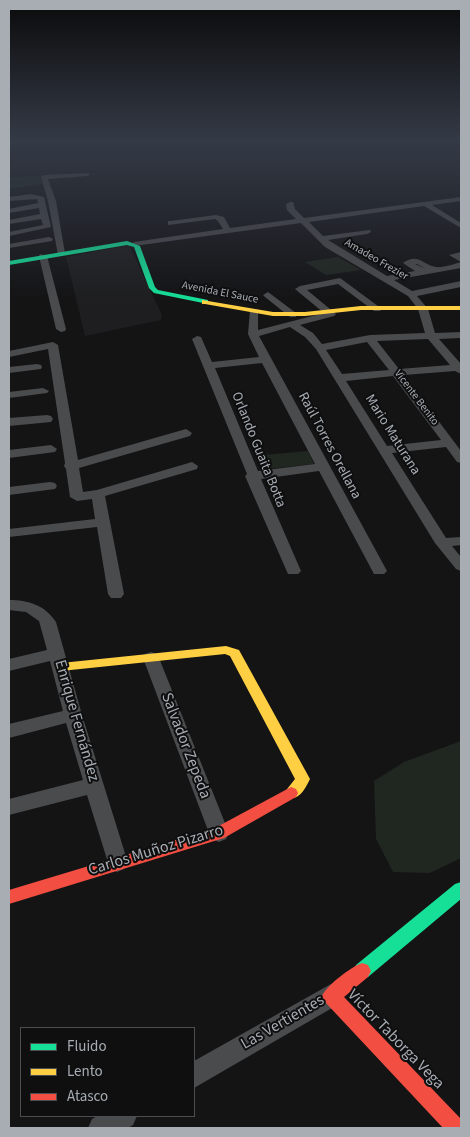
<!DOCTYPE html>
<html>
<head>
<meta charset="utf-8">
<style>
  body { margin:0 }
  #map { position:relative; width:470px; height:1137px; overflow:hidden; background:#141415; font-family:"Source Sans 3",sans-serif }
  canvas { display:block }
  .frame { position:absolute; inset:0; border:10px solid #a7adb3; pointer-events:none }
  .legend { position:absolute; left:20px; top:1027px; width:175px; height:90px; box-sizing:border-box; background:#0f0f10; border:1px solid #4c4e51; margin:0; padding:6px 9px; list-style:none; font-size:15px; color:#a7adb3 }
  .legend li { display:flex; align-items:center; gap:10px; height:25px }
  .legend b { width:25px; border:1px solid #4c4e51 }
</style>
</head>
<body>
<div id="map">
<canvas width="470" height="1137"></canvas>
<div class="frame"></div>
<ul class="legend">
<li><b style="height:6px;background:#16e098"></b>Fluido</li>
<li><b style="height:6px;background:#ffcf43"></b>Lento</li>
<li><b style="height:6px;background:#f24e42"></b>Atasco</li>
</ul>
</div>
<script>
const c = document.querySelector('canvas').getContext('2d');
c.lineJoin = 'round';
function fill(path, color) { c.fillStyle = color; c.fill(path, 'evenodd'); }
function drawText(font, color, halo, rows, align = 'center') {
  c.font = font + ' "Source Sans 3",sans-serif'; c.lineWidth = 4; c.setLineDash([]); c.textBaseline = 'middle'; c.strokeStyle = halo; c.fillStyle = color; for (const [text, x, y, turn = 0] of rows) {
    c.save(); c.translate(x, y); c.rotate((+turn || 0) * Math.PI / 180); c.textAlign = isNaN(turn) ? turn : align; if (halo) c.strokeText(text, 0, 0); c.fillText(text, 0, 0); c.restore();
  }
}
fill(new Path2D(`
  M129,245L162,315L161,320L85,336L66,257Z`), '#1e1e20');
fill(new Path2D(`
  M40,176L44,184L9,189V177Z
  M338,257L361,270L326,275L305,262Z
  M308,451L314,464L268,469L263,455Z
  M461,741V858L430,873L393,872L376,839L374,781L404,762Z`), '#202620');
fill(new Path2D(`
  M89,173V175L87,176L48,179L56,201L65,253L58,255L48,201L41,177L44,175Z
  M31,194L44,197L51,227L9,236V232L43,225L41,219L9,224V220L40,214L39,208L9,213V209L38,203L37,199L9,201V197Z
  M461,197V201L432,205L461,223V228L424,206L309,222L323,236L370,230L371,232L367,234L328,240L387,276L415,271L403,263C418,252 423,265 436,267C443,268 454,264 461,262L449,255L461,252V268L394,280L412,291L461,281V287L417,296L428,309L435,333L461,332V338L439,339L461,364V374L455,371L404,375L461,451V463L457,462L446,447L392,453L446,538L461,537V545L452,546L461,557V571L456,569L435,543L316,349L305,337L290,327L259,336L387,571L384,574H374L319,471L261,479L301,571L298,574H288L245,476L247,474L192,339L197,336L201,337L212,362L259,357L248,334L250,310H256L258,312V330L324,313L295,289L300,286L340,278L382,309L380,311H374L338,284L307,290L336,314L334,316L300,325L313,333L322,344L370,335L425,333L418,309L408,296L325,247L301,223L134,246L130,244L134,242L223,229L218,221L215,219L168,225V221H171L216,215L224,217L230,228L296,219L287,210L286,204L290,202H293L295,209L304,218ZM415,264H417L426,269ZM428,339L450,365L399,369L377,341ZM367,342L389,370L342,374L326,350ZM262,363L315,464L258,471L215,368ZM393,376L441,440L387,446L346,381Z
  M49,237L53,239L52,241L9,248V244Z
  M40,254L47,256L66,329L65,331L61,332L56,329L39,256Z
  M268,292L296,313V317H290L265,297L263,295Z
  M53,342L58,345L78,460L186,429L192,433L190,436L79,468L83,492L97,490L192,462L198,466L197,469L105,496L124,594L121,598H111L108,594L97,527L9,537V529L95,519L92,499L77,501L70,497L66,469L64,466L65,463L48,349L9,357V351Z
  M37,364L41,365L42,367L41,369L9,373V367Z
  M43,388L49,391L47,393L9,398V392Z
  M47,415L51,416L53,419L51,422L9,426V418Z
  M51,445L57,449L55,452L9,458V450Z
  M50,482L55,483L57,486L55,489L9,495V487Z
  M9,600C28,600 45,605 56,622L82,715L128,863L124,869L117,872L110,869L87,795L9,815V799L83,780L66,723L9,738V724L63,711L50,661L9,671V659L47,650L39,621L26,612L9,610Z
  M151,652L157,654L159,658L229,833L226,839L219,842L212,839L209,833L143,658L145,654Z
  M331,984L339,988L343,996L339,1004L194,1088V1061Z
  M97,1116H137L133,1125L128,1128H88L92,1119Z`), '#4a4b4d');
fill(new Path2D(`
  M127,241L140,246L155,287L158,290L208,300V304L154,293L149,288L134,247L127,245L9,265V261Z
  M461,882V899L368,977L362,979L356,977L353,971L356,965L455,884Z`), '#16e098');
fill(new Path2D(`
  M202,300L273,312H305L361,306H461V310H361L305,316H273L205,304H202Z
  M226,646L239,650L310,779C305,789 299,802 286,797L284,793L295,779L230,656L225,654L61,671L56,670L55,667L56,664L61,663Z`), '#ffcf43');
fill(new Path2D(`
  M291,787L296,789L298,793L296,797L224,838L9,904V890L215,828Z
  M362,963L368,965L371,971L368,977L344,997L461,1119V1128H443L325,1002L322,996C327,985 351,967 362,963Z`), '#f24e42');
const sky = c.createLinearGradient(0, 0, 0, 301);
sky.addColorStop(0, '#0b0b0c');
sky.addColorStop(0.47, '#343a46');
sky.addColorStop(1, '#343a4600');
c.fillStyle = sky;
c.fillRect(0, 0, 470, 301);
drawText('11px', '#a7adb3', '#0f0f10', [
  ["Amadeo Frezier",376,260,30],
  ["Avenida El Sauce",220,293,11],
  ["Vicente Benito",416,398,53]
]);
drawText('14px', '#a7adb3', '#0f0f10', [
  ["Mario Maturana",392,435,58],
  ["Raúl Torres Orellana",329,446,62],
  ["Orlando Guaita Botta",258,450,68]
]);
drawText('16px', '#a7adb3', '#0f0f10', [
  ["Enrique Fernández",76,721,74],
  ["Salvador Zepeda",185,746,69],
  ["Carlos Muñoz Pizarro",156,851,-17],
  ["Las Vertientes",283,1023,-30],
  ["Víctor Taborga Vega",395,1040,46]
]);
</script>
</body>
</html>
